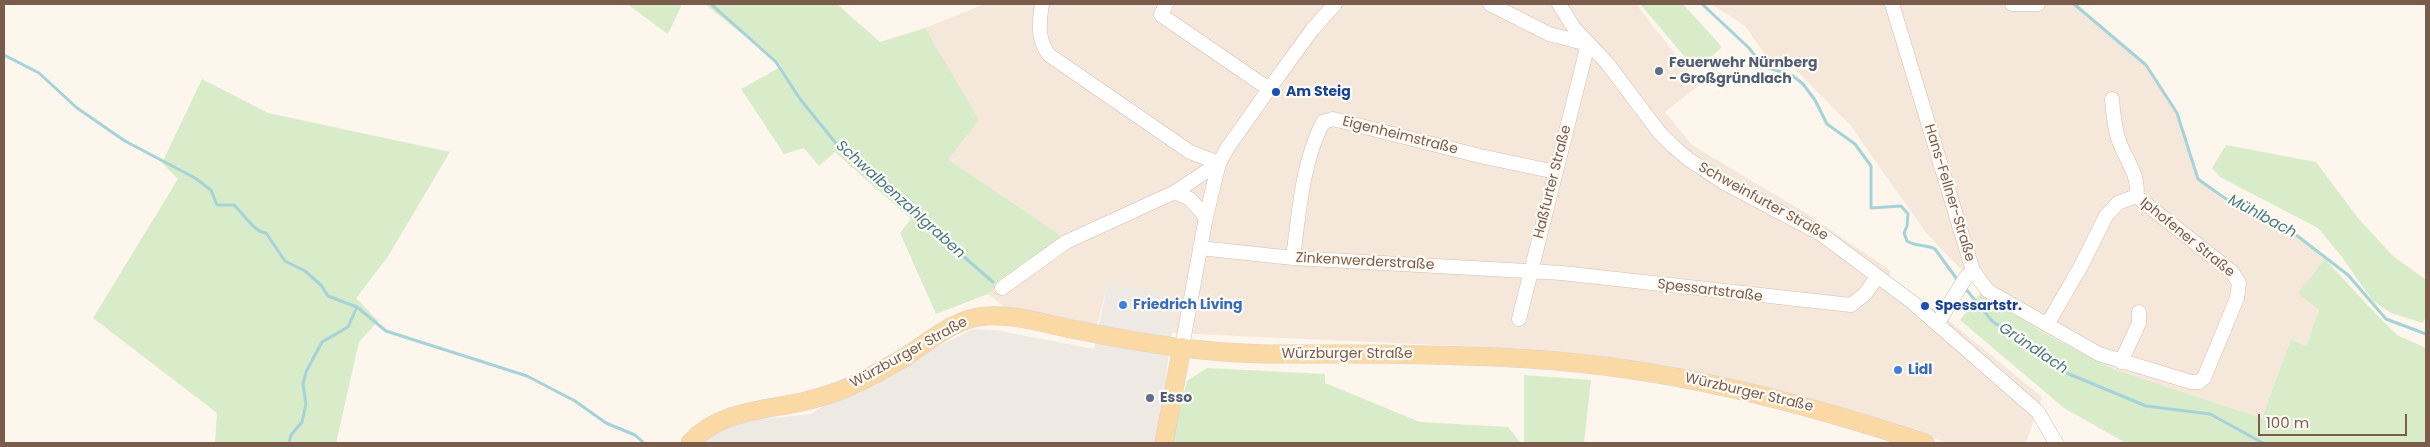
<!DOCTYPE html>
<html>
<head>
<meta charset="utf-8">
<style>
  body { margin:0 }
  #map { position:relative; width:2430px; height:447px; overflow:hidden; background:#fdf6ec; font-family:Poppins,sans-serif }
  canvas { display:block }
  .frame { position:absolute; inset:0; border:5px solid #7a5c4d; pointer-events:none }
  .scale { position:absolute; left:2258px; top:414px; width:149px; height:22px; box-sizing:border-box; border:2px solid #7a5c4d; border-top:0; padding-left:6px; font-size:15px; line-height:18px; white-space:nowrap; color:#7a5c4d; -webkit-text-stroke:4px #fffaf3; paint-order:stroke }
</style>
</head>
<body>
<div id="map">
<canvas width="2430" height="447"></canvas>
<div class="frame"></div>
<div class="scale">100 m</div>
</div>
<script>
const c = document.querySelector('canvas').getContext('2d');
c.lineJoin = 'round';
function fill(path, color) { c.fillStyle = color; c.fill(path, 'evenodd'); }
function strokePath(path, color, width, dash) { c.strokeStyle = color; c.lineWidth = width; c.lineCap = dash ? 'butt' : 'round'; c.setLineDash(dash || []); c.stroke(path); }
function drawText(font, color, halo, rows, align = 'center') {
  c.font = font + ' Poppins,sans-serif'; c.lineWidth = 4.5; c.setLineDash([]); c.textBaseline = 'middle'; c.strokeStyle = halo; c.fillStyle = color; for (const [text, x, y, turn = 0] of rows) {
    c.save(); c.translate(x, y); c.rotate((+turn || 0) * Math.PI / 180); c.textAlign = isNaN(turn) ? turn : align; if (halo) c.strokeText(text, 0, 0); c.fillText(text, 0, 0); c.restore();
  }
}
fill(new Path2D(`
  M985,4H1636L1699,85L1665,112L1692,145L1804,212L1891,271L1888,278L1947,319L2042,397L2026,443H1947L1854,411L1680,369L1584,354L1461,346L1172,333L1176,297L1108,282L1097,326L1008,310L988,294L1022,264L1038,255L1057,233L948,159L925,28Z
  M1711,4H2071L2081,11L2146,65L2177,113L2198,179L2232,207L2291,231L2325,259L2299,293L2319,310L2306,346L2291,339L2262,418L2113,369L2042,332L1982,291L1927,234L1850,125L1793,67H1774L1745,26Z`), '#f5e8da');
fill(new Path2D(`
  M1108,281L1177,297L1167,368L1165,413L1157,443H702L719,430L745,421L811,414L843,394L973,329L995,330L1094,349Z`), '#efe9e4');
fill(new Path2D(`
  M627,4H682L668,34Z
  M705,4H837L880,42L925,28L979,120L948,159L1057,233L1062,239L1022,264L988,294L936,314L900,233L911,219L835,152L819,166L804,148L784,154L741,89L782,66Z
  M1640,4H1683L1722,47L1696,70Z
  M202,79L268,113L450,152L387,258L356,298L378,321L359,342L336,443H215L217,413L93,318L178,179L162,163Z
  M2226,145L2316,162L2358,218L2392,255L2426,280V316L2423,323L2391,313L2372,300L2342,257L2318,228L2220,177L2212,168Z
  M2325,259L2374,312L2397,335L2426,348V443H2126L2064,408L1960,320L1982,291L2042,332L2113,369L2262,418L2291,339L2306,346L2319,310L2298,293Z
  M1207,368L1325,374V383L1420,422L1508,427L1521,443H1171L1187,381Z
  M1524,375L1591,380L1584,443H1524Z`), '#d8ecc9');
strokePath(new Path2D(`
  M711,4L776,62L800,99L843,152L993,282
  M1702,4L1749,48L1763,66L1793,76L1803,84L1815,100L1827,124L1855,144L1871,166V208L1901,206L1908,214L1907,226L1904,233L1907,241C1916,247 1926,244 1935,249L1959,282
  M2074,4L2146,65L2177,113L2198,179L2233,204L2291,231L2348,275L2386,319L2426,334
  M4,55L39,73L77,108L125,141L195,178L211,190L217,205H234C243,213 255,233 266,233L285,261L305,271L321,285L328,296L357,307L386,331L527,376L575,401L606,423L635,435L644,443
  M1965,288L1992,321L2069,374L2146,406L2210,414L2263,443
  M289,443L291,435L302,422L306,404L303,384L306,372L322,342L348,327L357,307`), '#a5d3da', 3);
const minor = new Path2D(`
  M1042,4C1039,23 1037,39 1049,55L1190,152L1219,163
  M1166,4L1161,15L1269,89
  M1490,4L1549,34L1588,44L1519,319
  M1559,4L1574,28L1607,63L1659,132L1673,146L1688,159L1723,182L1821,234L1912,302L2038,412L2056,443
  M1892,4L1973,271L1988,291L2099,354L2191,382H2199L2204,378L2237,298L2239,283L2232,272L2136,196
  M2012,4H2038
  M2112,99C2113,112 2114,125 2118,138C2123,156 2141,176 2136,196
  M1175,192L1190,199L1206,217
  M1200,248L1293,258L1562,273L1851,305L1865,294L1877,277
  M1293,258C1299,213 1302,163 1323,122L1333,119L1480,156L1556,172
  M1002,288L1066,242L1175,192L1219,163
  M1937,324L1966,277L1973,271
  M2047,325L2081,266L2106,216L2118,203L2136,196
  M1182,347L1206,217L1219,163L1228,147L1269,89L1312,30L1335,4
  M2121,362L2139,323V312`);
const major = new Path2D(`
  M690,443C719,411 763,410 802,402C819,398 835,393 851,386C868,378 885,369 902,359C927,343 956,317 987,316C1018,314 1051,326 1082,331C1121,339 1162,346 1202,350C1247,355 1292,354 1337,354C1402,354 1466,355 1530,359C1669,368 1794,400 1925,443
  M1164,443L1182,347`);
strokePath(minor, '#d1beb0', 15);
strokePath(major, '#dad1cd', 19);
strokePath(minor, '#fff', 14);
strokePath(major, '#fbd9a5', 18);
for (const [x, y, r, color] of [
  [1659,71,5,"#5c6f8a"],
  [1276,92,5,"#1a4fb4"],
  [1123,305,5,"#3f7fe0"],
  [1925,306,5,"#1a4fb4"],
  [1898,370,5,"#3f7fe0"],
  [1150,398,5,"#5c6f8a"]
]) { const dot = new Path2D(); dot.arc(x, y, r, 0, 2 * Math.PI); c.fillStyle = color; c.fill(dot); strokePath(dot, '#fffaf3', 2); }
drawText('bold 14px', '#4e5e75', '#fffaf3', [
  ["Feuerwehr Nürnberg",1669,63],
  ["- Großgründlach",1669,79],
  ["Esso",1160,398]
], 'left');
drawText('bold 14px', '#164399', '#fffaf3', [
  ["Am Steig",1286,92],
  ["Spessartstr.",1935,306]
], 'left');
drawText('14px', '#7a5c4d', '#fffaf3', [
  ["Eigenheimstraße",1400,136,14],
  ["Haßfurter Straße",1553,182,-76],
  ["Hans-Fellner-Straße",1949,193,73],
  ["Schweinfurter Straße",1763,202,29],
  ["Iphofener Straße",2187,238,39],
  ["Zinkenwerderstraße",1365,262,3],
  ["Spessartstraße",1710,291,7],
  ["Würzburger Straße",909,353,-29],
  ["Würzburger Straße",1347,354],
  ["Würzburger Straße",1749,393,13]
]);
drawText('bold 14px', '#366cbe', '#fffaf3', [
  ["Friedrich Living",1133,305],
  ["Lidl",1908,370]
], 'left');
drawText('italic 15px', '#437c86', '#fffaf3', [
  ["Schwalbenzahlgraben",900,200,42],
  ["Mühlbach",2262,217,28],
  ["Gründlach",2033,349,34]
]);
</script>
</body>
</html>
